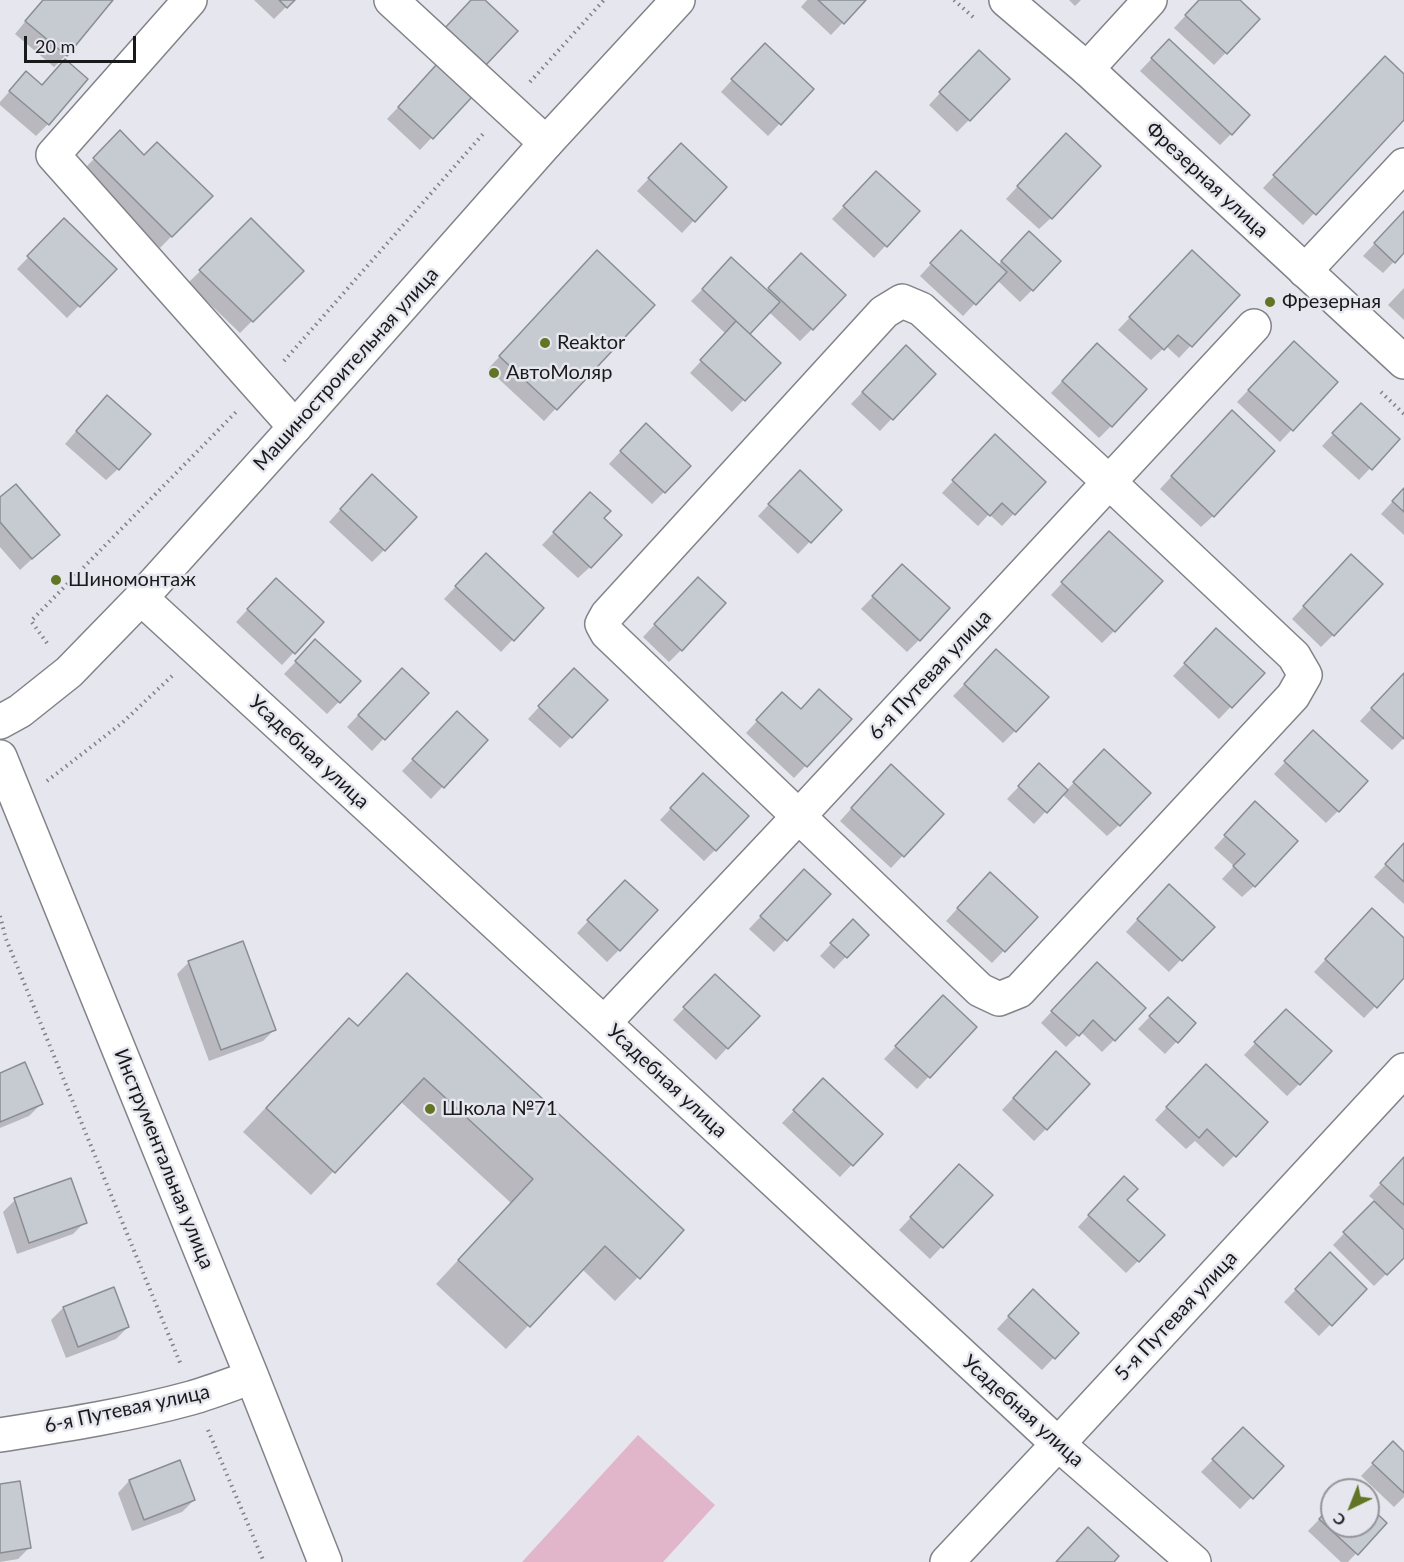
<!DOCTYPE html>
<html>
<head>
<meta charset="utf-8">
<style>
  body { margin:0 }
  #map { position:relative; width:1404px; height:1562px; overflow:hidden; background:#e6e6ee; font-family:Lato,sans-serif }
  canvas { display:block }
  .north { position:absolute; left:1320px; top:1478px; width:60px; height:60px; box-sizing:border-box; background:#e6e6ee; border:2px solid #94949a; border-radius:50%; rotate:223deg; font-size:16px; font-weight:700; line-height:24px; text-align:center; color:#1a1a1d }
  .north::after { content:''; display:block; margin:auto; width:21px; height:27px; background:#627524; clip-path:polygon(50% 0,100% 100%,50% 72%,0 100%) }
  .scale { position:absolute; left:24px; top:36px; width:112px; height:27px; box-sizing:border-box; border:3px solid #1a1a1d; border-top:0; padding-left:8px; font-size:18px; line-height:21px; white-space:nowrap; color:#1a1a1d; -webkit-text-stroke:4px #e6e6ee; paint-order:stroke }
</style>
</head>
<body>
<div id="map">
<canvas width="1404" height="1562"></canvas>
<div class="north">С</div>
<div class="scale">20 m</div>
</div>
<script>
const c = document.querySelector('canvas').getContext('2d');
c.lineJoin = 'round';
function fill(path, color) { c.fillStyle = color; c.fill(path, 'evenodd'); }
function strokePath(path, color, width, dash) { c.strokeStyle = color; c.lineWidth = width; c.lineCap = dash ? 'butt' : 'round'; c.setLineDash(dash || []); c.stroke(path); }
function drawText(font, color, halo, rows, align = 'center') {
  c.font = font + ' Lato,sans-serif'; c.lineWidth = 5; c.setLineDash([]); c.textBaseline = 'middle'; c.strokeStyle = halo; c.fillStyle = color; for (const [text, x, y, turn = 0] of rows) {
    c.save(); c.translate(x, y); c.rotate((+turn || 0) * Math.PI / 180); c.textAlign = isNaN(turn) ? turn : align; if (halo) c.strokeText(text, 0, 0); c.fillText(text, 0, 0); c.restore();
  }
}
fill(new Path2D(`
  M638,1435L715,1505L663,1562H522Z`), '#e1b6cb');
fill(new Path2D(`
  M43,0H112L66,55L54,67L15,34Z
  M254,0H293L274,19Z
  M807,0H864L831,35L801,7Z
  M1069,0H1081L1075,6Z
  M1200,0H1237L1258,19L1214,65L1174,28Z
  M1157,53L1231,134L1220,145L1140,71Z
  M753,57L812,89L768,136L721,92Z
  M967,64L969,120L957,132L929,105Z
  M1373,70L1404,76V118L1303,225L1263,188Z
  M26,73L48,124L36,136L0,105V102Z
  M426,78L470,97L420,150L387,119Z
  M120,133L144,157L211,196L160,248L82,171Z
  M1054,147L1051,218L1039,229L1006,199Z
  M669,157L725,187L682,233L637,191Z
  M865,184L918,211L874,258L832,219Z
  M1404,212V251L1383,273L1363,256Z
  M64,220L115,269L67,318L17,269Z
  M251,221L302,271L240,333L188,283Z
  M949,244L997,266L1017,245L1032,290L1020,302L997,280L963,316L920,276Z
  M585,264L653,305L544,421L488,369Z
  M1180,264L1238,295L1179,358L1166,346L1151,360L1118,330Z
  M789,267L812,329L800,341L769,312L748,334L779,363L732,412L690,373L726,334L691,301L720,271L766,291Z
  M1404,288V320L1388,305Z
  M1282,355L1336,382L1280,442L1237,402Z
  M1085,357L1111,426L1099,438L1051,393Z
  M894,359L934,374L880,431L851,404Z
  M95,409L118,469L106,480L65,444Z
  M1349,417L1398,439L1359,480L1322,446Z
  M1220,424L1213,516L1201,527L1160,489Z
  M634,437L664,492L652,504L609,464Z
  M983,448L1044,482L1002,526L989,514L978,526L942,493Z
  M788,484L840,510L798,554L758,516Z
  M360,488L384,550L372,562L329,522Z
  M1404,489V535L1381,514Z
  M0,499L58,535L20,570L0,547Z
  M579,506L602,518L590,567L578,578L542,545Z
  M1097,545L1114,631L1102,643L1051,595Z
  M474,567L542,608L501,652L444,599Z
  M1339,568L1333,635L1321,647L1292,619Z
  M891,578L919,640L907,652L861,609Z
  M686,591L681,650L669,662L643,637Z
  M264,592L322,622L282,665L236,622Z
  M1205,642L1263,673L1219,719L1173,676Z
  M304,653L359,681L327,714L284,674Z
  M985,663L1015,731L1003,743L953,696Z
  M1404,674V738L1392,750L1360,721Z
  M390,681L426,693L372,751L347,727Z
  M562,682L571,737L560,748L528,719Z
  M771,706L800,711L850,719L794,778L746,733Z
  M445,725L486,740L431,799L402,771Z
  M1302,744L1338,811L1326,823L1274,774Z
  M1092,763L1119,825L1107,836L1062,794L1034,824L1007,799L1028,777L1066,791Z
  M879,778L942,814L891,868L840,821Z
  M691,787L715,850L704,861L660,820Z
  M1244,815L1254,886L1242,897L1222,879L1234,866L1214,848Z
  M1404,845V904L1374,877Z
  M792,883L829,894L774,952L749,929Z
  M978,886L1036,917L992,963L946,921Z
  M614,893L619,950L607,962L577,933Z
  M1157,898L1212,927L1169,972L1126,932Z
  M1360,922L1404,940V976L1364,1018L1314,972Z
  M841,933L867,935L834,969L820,956Z
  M189,962L275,1029L263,1041L209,1061L177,974Z
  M407,975L682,1231L615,1301L582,1269L506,1349L436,1284L511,1203L400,1101L311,1195L243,1132L326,1043L357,1027Z
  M1085,976L1114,1040L1102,1052L1081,1032L1066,1047L1041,1023Z
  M703,988L727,1048L716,1060L673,1020Z
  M931,1009L975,1027L917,1089L884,1059Z
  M1156,1010L1194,1023L1165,1054L1138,1029Z
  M1274,1023L1299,1084L1287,1096L1244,1055Z
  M1044,1065L1046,1129L1034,1141L1002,1110Z
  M0,1074L41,1104L29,1116L0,1128Z
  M1194,1078L1235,1155L1223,1167L1195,1141L1186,1149L1155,1120Z
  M812,1092L881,1134L840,1177L782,1123Z
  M1404,1159V1256L1374,1286L1333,1245L1375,1201L1369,1196Z
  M948,1178L991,1195L930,1259L899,1230Z
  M1112,1190L1125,1200L1138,1261L1126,1273L1078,1227Z
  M15,1200L85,1222L73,1234L17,1254L3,1212Z
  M1330,1254L1365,1289L1319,1336L1284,1302Z
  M113,1289L128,1327L116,1339L66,1358L51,1320L63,1308Z
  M1021,1303L1077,1333L1042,1370L997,1329Z
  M1243,1429L1282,1466L1240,1509L1201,1472Z
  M1404,1454V1497L1394,1507L1361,1476L1381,1455Z
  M179,1462L194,1500L182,1512L132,1531L118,1493L129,1481Z
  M0,1486L30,1547L18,1559L0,1562Z
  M1332,1506V1526H1368V1507L1385,1523L1348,1562H1341L1308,1531Z`), '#0003');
const building = new Path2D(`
  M43,0H113L67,56L25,21Z
  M279,0H295L287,8Z
  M471,0H485L518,31L484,67L444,29Z
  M818,0H866L844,24Z
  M1199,0H1240L1260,19L1227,54L1185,15Z
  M1169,39L1250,115L1232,135L1151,58Z
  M765,43L814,89L781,125L731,79Z
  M979,50L1010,79L970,121L939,92Z
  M1385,56L1404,74V120L1316,215L1273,175Z
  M65,59L88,79L49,125L9,91L26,71L42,85Z
  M437,64L472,97L433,139L398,107Z
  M120,130L144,155L157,142L213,196L172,237L93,158Z
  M1066,133L1101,166L1052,219L1017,186Z
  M681,143L727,187L695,222L648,178Z
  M876,171L920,211L887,247L843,206Z
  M1404,211V253L1395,263L1374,243Z
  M64,218L117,269L80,307L27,256Z
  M251,218L304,271L253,322L199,270Z
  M961,230L1007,272L976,305L930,263Z
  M1029,231L1061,261L1033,291L1001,261Z
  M597,250L655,305L557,410L499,356Z
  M1192,250L1240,295L1192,347L1178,335L1164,350L1129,317Z
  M801,253L846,295L813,330L768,288Z
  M731,257L780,302L750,334L702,289Z
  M736,321L781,363L745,401L700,360Z
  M1294,341L1338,382L1293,431L1248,390Z
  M1097,343L1147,389L1112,427L1062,381Z
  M906,345L936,374L893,420L862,392Z
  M107,395L151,434L119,470L76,431Z
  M1361,403L1400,439L1372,470L1332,433Z
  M1232,410L1275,451L1214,517L1171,476Z
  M646,423L691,466L665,493L620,451Z
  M995,434L1046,482L1015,515L1002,503L990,516L952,480Z
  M800,470L842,510L811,543L768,504Z
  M372,474L417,517L385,551L340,509Z
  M16,484L60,535L32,559L0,522V497Z
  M1404,488V512L1392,501Z
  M590,492L611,511L604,518L622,535L591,568L553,532Z
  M1109,531L1163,581L1115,632L1061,582Z
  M486,553L544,608L514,641L455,586Z
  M1351,554L1383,584L1334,636L1303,606Z
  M902,564L950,608L920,641L872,596Z
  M698,577L726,603L682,651L654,624Z
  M276,578L324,622L295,654L247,609Z
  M1216,628L1265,673L1232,708L1184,663Z
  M315,639L361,681L340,703L295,661Z
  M996,649L1049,697L1016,732L964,684Z
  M402,668L429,693L385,740L358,715Z
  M574,668L608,700L572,738L538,706Z
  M1404,673V739L1371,708Z
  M819,689L852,719L807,767L756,720L782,692L801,709Z
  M457,711L488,740L444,788L412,759Z
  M1313,730L1368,781L1339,812L1284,761Z
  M1104,749L1151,793L1120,826L1073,782Z
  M1039,763L1068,790L1047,813L1018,786Z
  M891,764L944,814L904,857L851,808Z
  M703,773L749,816L716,851L670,808Z
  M1255,801L1298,841L1255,887L1233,866L1245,854L1224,835Z
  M1404,843V882L1385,864Z
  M804,869L831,894L787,941L760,916Z
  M990,872L1038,917L1005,952L957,908Z
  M625,880L658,910L620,951L587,920Z
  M1169,884L1215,927L1182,961L1137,919Z
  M1372,908L1404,938V978L1377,1008L1325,959Z
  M853,919L869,935L847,958L830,943Z
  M243,941L276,1030L221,1050L188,961Z
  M1097,962L1146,1008L1115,1041L1093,1020L1079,1036L1051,1011Z
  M407,973L684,1230L640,1279L605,1246L530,1327L458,1260L533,1179L424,1078L335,1173L266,1108L349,1018L358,1026Z
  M715,974L760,1016L728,1049L683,1007Z
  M943,995L977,1027L930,1078L895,1046Z
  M1168,997L1196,1023L1178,1043L1149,1016Z
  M1286,1009L1332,1051L1300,1085L1254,1042Z
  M1056,1051L1090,1084L1047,1130L1013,1098Z
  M25,1062L43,1104L0,1122V1073Z
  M1206,1064L1268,1122L1236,1157L1207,1129L1199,1138L1166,1107Z
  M823,1078L883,1134L853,1166L793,1110Z
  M1404,1157V1205L1380,1183Z
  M959,1164L993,1195L943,1248L910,1217Z
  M1124,1176L1138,1189L1127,1200L1165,1235L1139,1262L1088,1215Z
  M71,1178L87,1223L29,1243L14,1198Z
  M1374,1201L1404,1230V1258L1387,1275L1343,1232Z
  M1330,1252L1367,1289L1332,1326L1295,1289Z
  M114,1287L129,1327L78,1347L63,1307Z
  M1033,1289L1079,1333L1055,1359L1008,1316Z
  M1243,1427L1284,1466L1253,1499L1212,1459Z
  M1393,1441L1404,1452V1493L1372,1463Z
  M180,1460L195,1500L144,1520L129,1480Z
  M20,1481L31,1548L0,1553V1484Z
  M1332,1505V1526H1368V1505L1387,1523L1358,1555L1319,1519Z
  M1088,1527L1119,1556L1114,1562H1056Z`);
fill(building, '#c5cbd1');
strokePath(building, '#898e94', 1.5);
const minor = new Path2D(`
  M190,0L53,155L295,427
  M391,0L546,143
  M1087,69L1150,0
  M1305,271L1404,165
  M902,301L921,309L1109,482L1294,656L1305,675L1293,696L1019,991L999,999L980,990L607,633L602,624L607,615L884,312Z
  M141,598L604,1023L1058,1444L1194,1562
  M0,757L252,1377L325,1562
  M604,1023L799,816L1254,326
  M0,1435C64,1425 129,1415 191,1398C212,1392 232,1384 252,1377
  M947,1562L1058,1444L1404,1070`);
const major = new Path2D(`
  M1006,0L1087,69L1404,362
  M0,722L20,711L69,672L141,598L295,427L546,143L678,0`);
strokePath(minor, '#828289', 36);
strokePath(major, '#828289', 36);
strokePath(new Path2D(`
  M954,0L973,17
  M530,82L604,0
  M284,361L483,134
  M1381,392L1404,414
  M47,643L31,621L236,412
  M47,781L122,723L172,676
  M0,916L6,939L181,1365
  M208,1430L264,1562`), '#818186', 4, [1.5, 4.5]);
strokePath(minor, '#fff', 33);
strokePath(major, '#fff', 33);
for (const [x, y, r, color] of [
  [1270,302,6,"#627524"],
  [545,343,6,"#627524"],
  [494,373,6,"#627524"],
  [56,580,6,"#627524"],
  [430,1109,6,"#627524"]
]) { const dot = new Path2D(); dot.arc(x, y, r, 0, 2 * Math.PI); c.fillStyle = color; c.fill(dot); strokePath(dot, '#e6e6ee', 2); }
drawText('20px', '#1a1a1d', '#e6e6ee', [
  ["Фрезерная улица",1207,180,43],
  ["Машиностроительная улица",346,369,-48],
  ["6-я Путевая улица",930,675,-47],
  ["Усадебная улица",309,752,43],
  ["Усадебная улица",667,1081,43],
  ["Инструментальная улица",164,1159,68],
  ["5-я Путевая улица",1176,1316,-47],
  ["6-я Путевая улица",127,1409,-12],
  ["Усадебная улица",1023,1411,42]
]);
drawText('20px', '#1a1a1d', '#e6e6ee', [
  ["Фрезерная",1282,302],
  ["Reaktor",557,343],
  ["АвтоМоляр",506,373],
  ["Шиномонтаж",68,580],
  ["Школа №71",442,1109]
], 'left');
</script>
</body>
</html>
